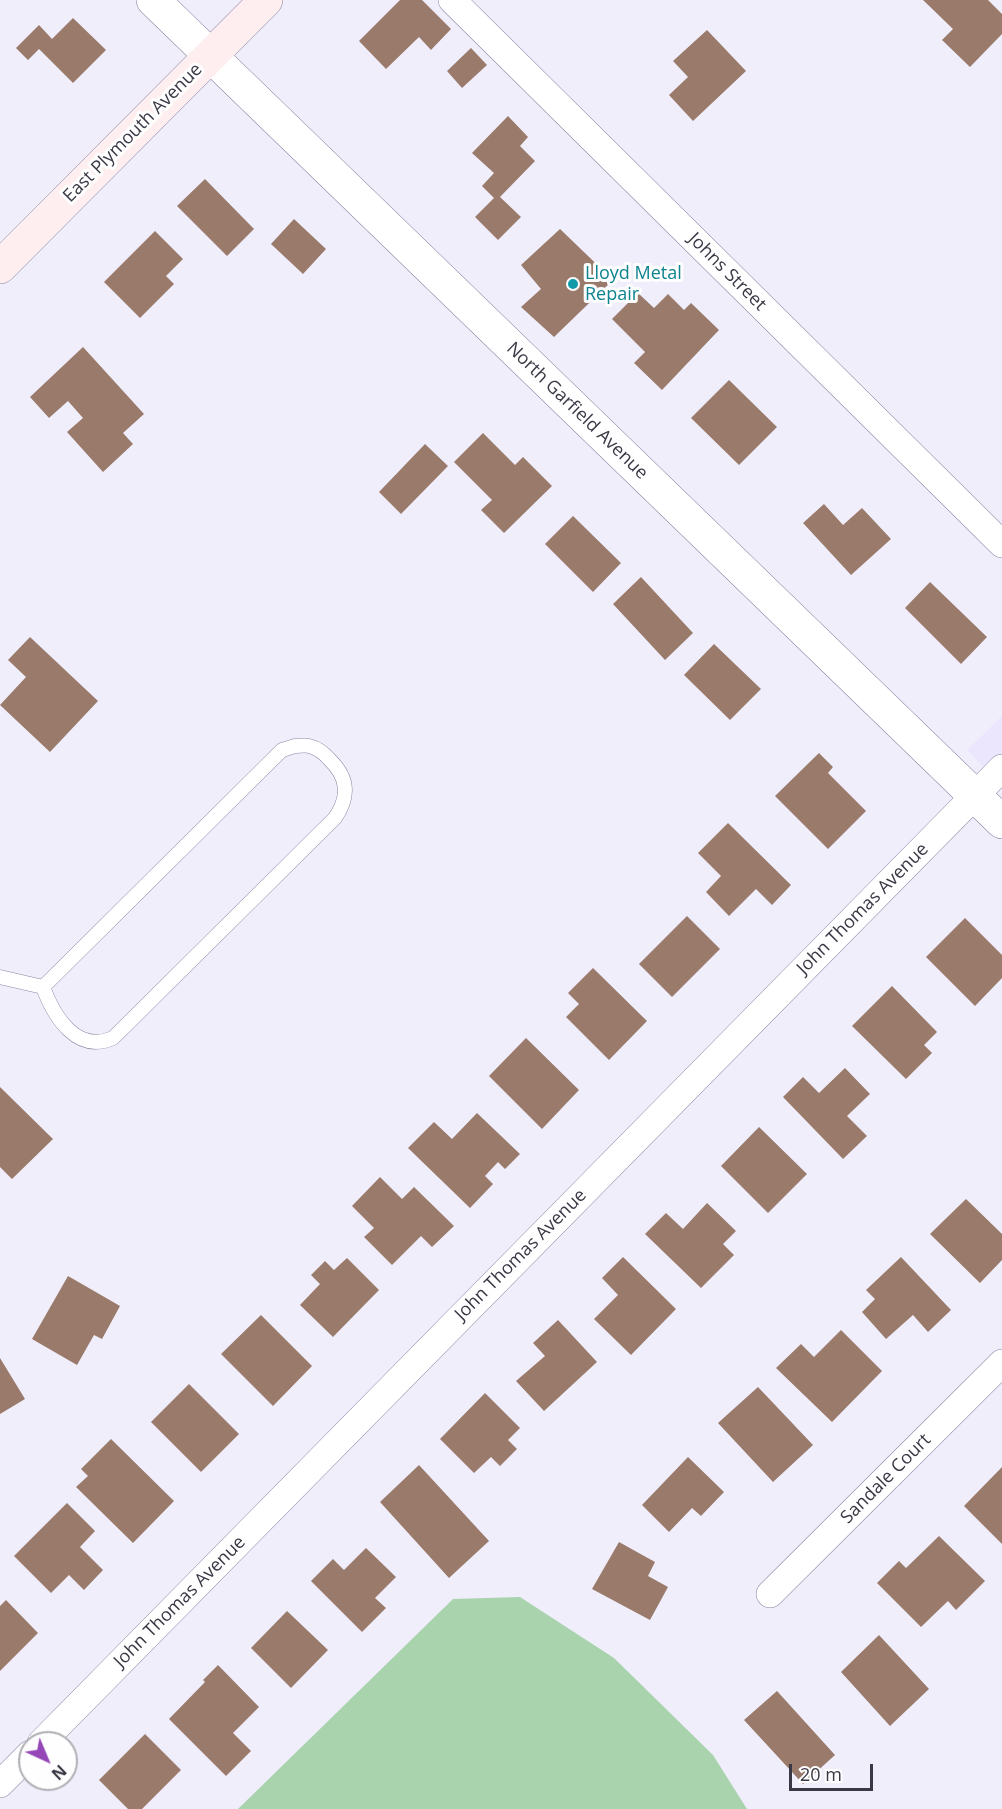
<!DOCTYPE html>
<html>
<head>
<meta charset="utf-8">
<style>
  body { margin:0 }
  #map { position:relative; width:1002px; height:1809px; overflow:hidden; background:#f1eefc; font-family:"Open Sans",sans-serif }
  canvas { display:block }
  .north { position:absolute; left:18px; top:1731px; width:60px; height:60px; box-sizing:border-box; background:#fefefe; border:2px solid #b0afb4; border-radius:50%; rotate:136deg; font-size:16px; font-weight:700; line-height:24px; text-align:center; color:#3b3845 }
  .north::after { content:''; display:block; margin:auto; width:21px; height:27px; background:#9547b8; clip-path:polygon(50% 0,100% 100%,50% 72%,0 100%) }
  .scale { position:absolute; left:789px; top:1764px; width:84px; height:27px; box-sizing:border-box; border:3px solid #3b3845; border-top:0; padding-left:8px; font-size:18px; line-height:21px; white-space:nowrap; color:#3b3845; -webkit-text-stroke:4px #fefefe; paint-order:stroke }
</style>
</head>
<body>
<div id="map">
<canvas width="1002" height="1809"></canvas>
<div class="north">N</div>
<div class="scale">20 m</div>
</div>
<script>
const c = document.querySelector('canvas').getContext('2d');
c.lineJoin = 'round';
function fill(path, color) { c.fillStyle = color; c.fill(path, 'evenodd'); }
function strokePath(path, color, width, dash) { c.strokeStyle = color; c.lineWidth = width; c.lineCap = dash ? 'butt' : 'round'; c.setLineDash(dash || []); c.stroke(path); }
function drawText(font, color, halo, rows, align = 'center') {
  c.font = font + ' "Open Sans",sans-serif'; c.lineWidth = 6; c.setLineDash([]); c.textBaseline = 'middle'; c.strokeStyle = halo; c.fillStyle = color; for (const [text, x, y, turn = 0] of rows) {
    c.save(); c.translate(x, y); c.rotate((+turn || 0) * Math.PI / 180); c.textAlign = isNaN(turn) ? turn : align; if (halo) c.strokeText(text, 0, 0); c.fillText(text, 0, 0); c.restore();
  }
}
fill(new Path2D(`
  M1002,716V786L967,750Z`), '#ebe6fe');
fill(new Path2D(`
  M520,1597L614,1658L713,1755L747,1809H238L453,1599Z`), '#a8d3ad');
fill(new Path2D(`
  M400,0H422L451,29L431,50L419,37L386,69L359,41Z
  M923,0H988L1002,14V34L970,67L942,40L953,29Z
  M73,18L106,50L73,83L39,49L28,60L16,48L39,25L52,39Z
  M707,30L746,71L693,121L669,95L688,77L673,61Z
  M471,48L487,65L462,88L447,71Z
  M508,116L528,137L520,146L535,161L500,197L521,217L498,240L475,217L494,198L482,186L494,173L472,153Z
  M205,179L254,229L227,256L177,206Z
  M294,219L326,249L303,274L271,244Z
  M560,229L613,280L554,337L521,307L541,289L521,265Z
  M155,231L183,259L166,276L174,284L140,318L104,282Z
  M638,293L654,308L668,294L684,310L691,303L719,330L662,390L634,363L645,352L612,319Z
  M83,347L144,414L123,433L133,444L103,472L67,432L83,418L68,401L49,418L30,397Z
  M729,380L777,427L739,465L691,418Z
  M483,433L515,465L523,457L552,486L504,533L481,510L492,500L454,462Z
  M425,444L448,466L401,514L379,492Z
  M824,504L843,525L862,508L891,539L851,575L803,523Z
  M573,516L621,563L593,592L545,544Z
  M641,577L693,633L665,660L613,604Z
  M930,582L987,637L961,664L905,608Z
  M30,637L98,701L50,752L0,705L26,677L8,660Z
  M714,644L761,689L730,720L684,675Z
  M819,753L833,767L828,773L866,811L828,849L775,796Z
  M728,823L791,885L772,905L756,889L729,916L706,892L721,876L698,853Z
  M687,916L720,949L672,997L639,964Z
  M965,918L1002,955V978L975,1006L926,957Z
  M593,968L647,1021L609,1060L566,1017L579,1004L568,993Z
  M892,986L937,1032L924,1045L932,1053L906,1079L852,1026Z
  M526,1038L579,1090L542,1129L489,1076Z
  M845,1068L870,1094L847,1116L867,1136L843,1159L783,1097L803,1077L819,1093Z
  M0,1087L53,1139L12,1179L0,1167Z
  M477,1113L520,1154L505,1169L498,1162L485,1176L493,1184L470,1208L408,1148L434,1122L452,1139Z
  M759,1127L807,1174L768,1213L721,1166Z
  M380,1177L402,1199L414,1187L454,1226L432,1247L421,1236L392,1265L364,1237L374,1228L352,1206Z
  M966,1199L1002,1234V1260L980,1283L930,1234Z
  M707,1203L736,1231L723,1244L734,1255L701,1288L645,1234L666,1213L683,1229Z
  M623,1257L676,1309L631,1355L594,1319L618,1295L602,1278Z
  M901,1257L951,1310L928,1332L913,1315L886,1339L862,1312L875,1299L866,1290Z
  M347,1258L379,1290L333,1337L300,1305L320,1284L311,1275L325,1261L334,1270Z
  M68,1276L120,1306L102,1339L94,1335L77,1365L32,1339Z
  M261,1315L312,1366L273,1406L221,1354Z
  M558,1320L597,1362L544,1411L516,1381L545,1356L533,1343Z
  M841,1330L882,1371L832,1422L776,1368L801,1344L814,1357Z
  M0,1358L25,1399L0,1414Z
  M189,1384L239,1434L201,1472L151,1422Z
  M758,1387L813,1445L773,1482L718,1423Z
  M485,1393L520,1428L508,1440L517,1449L500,1466L491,1457L474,1473L440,1439Z
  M111,1439L174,1501L133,1543L76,1487L88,1476L81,1469Z
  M688,1457L724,1492L701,1516L692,1508L669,1532L642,1505Z
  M419,1465L489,1541L449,1578L380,1502Z
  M1002,1467V1544L964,1506Z
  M67,1503L95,1531L80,1547L103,1570L84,1590L69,1575L51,1593L14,1556Z
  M939,1536L985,1581L956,1610L948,1601L921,1627L877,1583L899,1561L906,1568Z
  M619,1542L655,1562L648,1576L668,1587L650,1620L592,1589Z
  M366,1548L396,1577L375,1598L386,1608L362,1632L311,1581L333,1559L344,1570Z
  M6,1600L38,1633L0,1671V1606Z
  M287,1611L328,1650L291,1688L251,1648Z
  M879,1635L929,1689L890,1726L841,1672Z
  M218,1665L259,1707L233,1733L251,1751L226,1776L169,1719L205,1682L203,1680Z
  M777,1691L835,1755L803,1784L744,1720Z
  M145,1734L181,1770L142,1809H128L99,1780Z`), '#997a6b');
const service = new Path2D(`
  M295,746C299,746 305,745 309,746C317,748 324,753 329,759C348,777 350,796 335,818L113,1038C77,1054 54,1017 43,987L282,750Z
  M0,977L43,987`);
const minor = new Path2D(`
  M452,0L1002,544
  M770,1594L1002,1363
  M41,1743L1002,768
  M0,1784L30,1754`);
const tertiary = new Path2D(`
  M153,0L1002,822`);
const secondary = new Path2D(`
  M0,267L266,0`);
strokePath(service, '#8b85a3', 15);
strokePath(minor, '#8b85a3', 28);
strokePath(tertiary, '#8b85a3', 34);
strokePath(secondary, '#8b85a3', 34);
strokePath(service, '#fff', 14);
strokePath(minor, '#fff', 27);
strokePath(tertiary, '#fff', 33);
strokePath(secondary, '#ffeeef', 33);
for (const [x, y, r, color] of [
  [573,284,6,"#0f9aa8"]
]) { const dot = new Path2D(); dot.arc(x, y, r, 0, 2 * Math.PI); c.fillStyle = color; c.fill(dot); strokePath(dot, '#fefefe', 2); }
drawText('18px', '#3b3845', '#fefefe', [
  ["East Plymouth Avenue",133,133,-45],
  ["Johns Street",727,272,45],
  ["North Garfield Avenue",577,411,44],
  ["John Thomas Avenue",863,909,-45],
  ["John Thomas Avenue",521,1255,-45],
  ["Sandale Court",886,1479,-45],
  ["John Thomas Avenue",180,1602,-45]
]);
drawText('18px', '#0d838f', '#fefefe', [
  ["Lloyd Metal",585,274],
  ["Repair",585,295]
], 'left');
</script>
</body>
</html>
